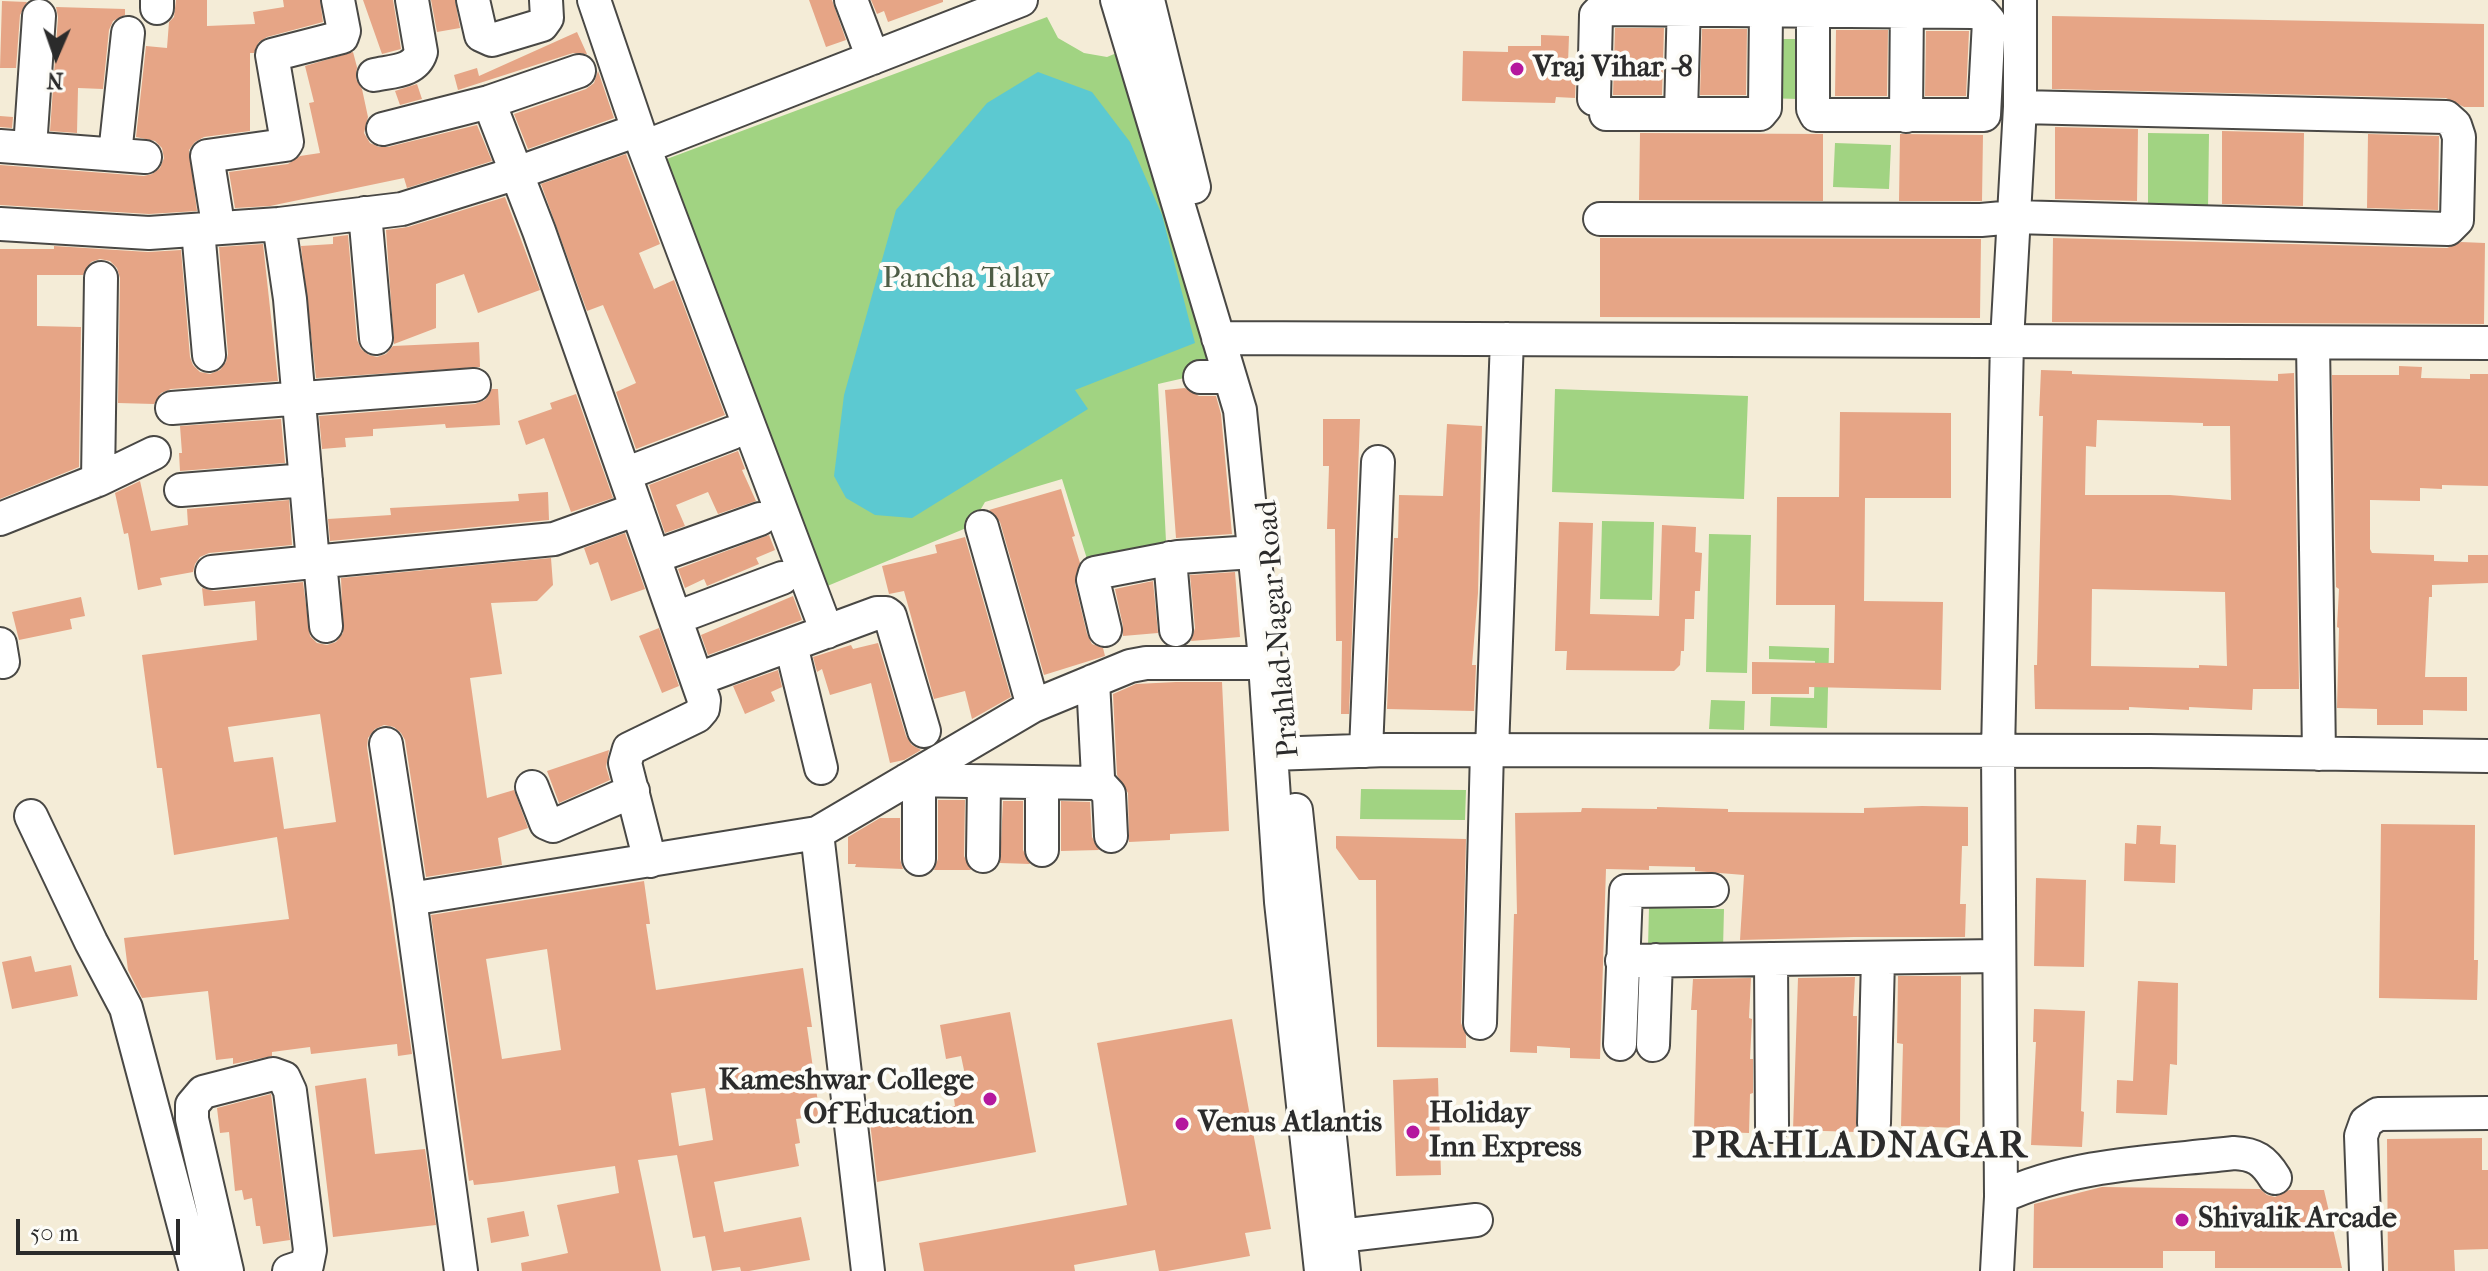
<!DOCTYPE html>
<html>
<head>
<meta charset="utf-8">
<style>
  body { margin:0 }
  #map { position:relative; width:2488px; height:1271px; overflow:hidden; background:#f4ecd7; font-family:"IM FELL French Canon",serif }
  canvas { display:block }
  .north { position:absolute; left:16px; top:16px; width:80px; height:80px; -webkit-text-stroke:6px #fdfcf7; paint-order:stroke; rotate:182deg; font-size:22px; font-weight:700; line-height:32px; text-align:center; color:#2b2b2b }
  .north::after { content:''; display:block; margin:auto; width:28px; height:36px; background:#2b2b2b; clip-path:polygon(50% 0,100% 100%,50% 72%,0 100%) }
  .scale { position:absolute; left:16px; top:1219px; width:164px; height:36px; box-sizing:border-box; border:4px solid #2b2b2b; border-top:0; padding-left:10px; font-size:24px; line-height:28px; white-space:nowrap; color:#2b2b2b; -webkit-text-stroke:6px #fdfcf7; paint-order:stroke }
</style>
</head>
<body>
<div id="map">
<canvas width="2488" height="1271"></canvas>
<div class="north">N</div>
<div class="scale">50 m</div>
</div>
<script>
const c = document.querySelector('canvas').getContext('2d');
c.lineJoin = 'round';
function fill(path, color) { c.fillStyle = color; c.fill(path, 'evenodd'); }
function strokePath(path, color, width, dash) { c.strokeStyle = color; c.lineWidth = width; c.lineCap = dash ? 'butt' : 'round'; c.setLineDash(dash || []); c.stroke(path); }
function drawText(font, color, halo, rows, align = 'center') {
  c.font = font + ' "IM FELL French Canon",serif'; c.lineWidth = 8; c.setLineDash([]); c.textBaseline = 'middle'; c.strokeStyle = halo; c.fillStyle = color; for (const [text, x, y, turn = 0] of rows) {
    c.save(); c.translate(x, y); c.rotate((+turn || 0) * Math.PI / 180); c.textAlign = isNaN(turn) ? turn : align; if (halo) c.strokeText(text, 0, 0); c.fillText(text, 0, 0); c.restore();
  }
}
fill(new Path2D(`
  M1047,17L1058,38L1084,53L1107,57L1136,45L1224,369L1158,384L1167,561L1093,578L1062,479L985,502L971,526L825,587L664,160Z
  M1764,39H1799L1798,99L1764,98Z
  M2148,133L2209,134L2208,209H2148Z
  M1835,143L1891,145L1889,189L1833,187Z
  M1555,389L1748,396L1744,499L1552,492Z
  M1602,521L1654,522L1652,600L1600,599Z
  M1709,534L1751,535L1747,673L1706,672Z
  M1769,646L1829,648L1827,728L1770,726L1771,697L1814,698L1815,661L1769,659Z
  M1711,700L1745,701L1744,730L1709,729Z
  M1361,789L1466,790L1465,820L1360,819Z
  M1649,908L1724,909L1723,949L1648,947Z`), '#a1d382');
fill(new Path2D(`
  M1038,72L1092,92L1130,142L1162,215L1195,343L1075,390L1088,409L912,518L875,515L846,498L834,476L844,395L896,210L987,103Z`), '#5cc9d1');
fill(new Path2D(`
  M176,0H207V26L255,24L253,12L284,7L283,0H320L323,22L267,37L259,42L254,53H250V131L204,137L195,142L189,150L197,211L149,214L0,205V165L144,176L152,174L160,168L164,158L162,148L155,141L136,137L146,46L167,48L169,22L174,17Z
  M363,0H393L401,49L382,54Z
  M431,0H455L460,28L437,32Z
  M809,0H832L846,40L826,47Z
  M871,0H943V2L888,22L884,11L877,14Z
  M2,1L27,2L20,15L16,68H0Z
  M56,7L125,9V15L113,21L109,30L103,89L78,88L77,133L50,131L58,17Z
  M2052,16L2484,24V107H2464L2446,98L2052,89Z
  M1615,28H1664L1662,95H1613Z
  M1702,29H1747L1746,95H1700Z
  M1836,30H1888L1887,96H1835Z
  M1926,31H1969L1966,96H1925Z
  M577,32L587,54L573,53L458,90L454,75L477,68L479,76Z
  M1541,35L1569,36L1568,63H1572V76L1576,75L1575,98L1556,97L1555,103L1462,101L1463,51L1508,52V46H1541Z
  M353,52L357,67L356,79L362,89L368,117L364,133L370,143L379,147H388L477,125L492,161L407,188L404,178L270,206L235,208L229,172L288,164L300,156L320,153L309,103L314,102L305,66Z
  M598,71L614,118L528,149L514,114L586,89L594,83Z
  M417,84L422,99L400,105L395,91Z
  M0,116L13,117L12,128L0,127Z
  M2055,127L2138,129L2137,201L2055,199Z
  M2222,131L2304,133L2303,206L2222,204Z
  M1640,133L1823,134V201L1639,200Z
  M1900,134L1983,135L1982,201H1899Z
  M2368,134L2439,136L2438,210L2367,208Z
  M626,154L660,244L639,253L654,289L674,280L725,415L636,449L616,392L636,383L603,305L587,311L541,184Z
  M505,197L540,290L478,313L464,274L436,284V328L394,344L386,230L408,227Z
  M348,235L357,340L361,349L369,355L377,357L386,354L393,346L479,342L480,367L316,378L301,246L333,244V237Z
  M1600,238L1981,239L1980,318L1600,317Z
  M2053,238L2447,248L2461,242L2485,243L2484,324L2052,322Z
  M263,244L278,381L171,389L161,393L154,404L118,403L120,278L117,268L110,261L100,259L91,262L83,275H37V326L81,327L79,467L0,499V249H54V246L148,252L181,250L190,357L193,365L200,372L210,374L220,370L226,362L228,354L219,247Z
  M2399,366L2422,367L2421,378L2470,379V374H2488V486L2442,485V489L2420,488V501L2370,500V549L2372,553L2434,555V561L2468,562V555H2488V583L2432,585V597H2429L2425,677H2467V711L2423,710V725H2377V709L2337,708L2339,628L2337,627L2339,589L2336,587L2332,375H2399Z
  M2041,370L2072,371V374L2278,381V374L2294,373L2299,689H2253L2252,710L2189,707V710L2129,707V710L2035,709L2034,665H2037L2043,416H2039ZM2097,420L2203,423V426H2230L2231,500L2170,495H2085L2086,446L2096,447ZM2092,589L2225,592L2227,666L2199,665V668L2091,666Z
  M1185,388L1199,396H1216L1221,414L1232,534L1176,538L1165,390Z
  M492,389H498L500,425L446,428L445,424L373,429V436L345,438L346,447L322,449L319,416L475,404L485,400Z
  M576,394L613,498L571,512L544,438L526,445L518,421L552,409L550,403Z
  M1840,412L1951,413V498H1865L1864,601L1943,602L1941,690L1809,687V694H1752V662L1834,663L1835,605H1776L1777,497H1839Z
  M281,419L285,463L180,471L179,453H182L180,426Z
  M1323,419H1360L1349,714H1341L1342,641H1336L1335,529H1327L1329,466H1323Z
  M1447,424L1482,426L1478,593L1472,665H1476L1474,711L1387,709L1394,538H1398L1399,495L1443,496Z
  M738,451L745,469L742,470L756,501L718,514L708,492L676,505L685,526L665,533L649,485Z
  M140,481L151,531L188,525L187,509L289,500L292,545L209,553L200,557L195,564L193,572L160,578L162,585L138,590L128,533L124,534L115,493Z
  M1061,489L1075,536L1072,537L1080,563L1075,584L1087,634L1092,644L1103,648L1105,656L1044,675L1000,522L989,510Z
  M548,492L549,520L330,541L328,519L391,515L390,508L519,501L518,494Z
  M1559,522L1593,523L1590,614L1659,616L1662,525L1696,527L1695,552L1702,553L1700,591H1695L1694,619H1685L1684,651H1681L1680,665L1674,671L1566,670L1567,651H1555Z
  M625,533L645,589L611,601L598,562L590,565L584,548Z
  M769,535L775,550L756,558L759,564L707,586L704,579L685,588L678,569Z
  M965,537L1011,697L972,719L965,691L934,699L904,591L889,594L882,566L937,553L935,545Z
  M551,558L553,585L537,601L491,603L502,674L470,678L487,798L514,790L528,828L498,838L502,865L426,877L405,740L401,733L394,727L384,725L375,729L368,738L367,747L412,1054L398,1056L397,1044L311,1054L310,1047L272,1052V1056L233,1064V1058L216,1060L208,991L142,998L128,970L124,938L289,919L277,837L174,855L162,768H157L142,655L257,640L255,601L204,606L202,588L214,591L303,582L310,636L317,643L327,645L336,642L343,633L341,578ZM320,714L336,822L284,829L273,757L234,762L228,727Z
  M1235,572L1240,637L1191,641L1195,628L1190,575Z
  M1153,581L1158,633L1123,636V626L1115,589Z
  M793,596L802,620L708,655L701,635Z
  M81,597L85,616L70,619L72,629L19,640L12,612Z
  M659,628L679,686L662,693L639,636Z
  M878,643L906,736L912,745L921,750L904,760L890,763L871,683L830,695L822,669L817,672L813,657L851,645L853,649Z
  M778,670L782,687L771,692L775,701L745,714L733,686Z
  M1176,682H1222L1229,831L1170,834V840L1129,842L1128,793L1117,775L1113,694L1136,684Z
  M609,750L606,767L610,780L559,803L547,771Z
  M938,800H965L964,856L971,870H934L938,859Z
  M1003,801H1023V850L1030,864L1000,863Z
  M1061,801L1090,802L1092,837L1099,850L1061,851Z
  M1922,806L1968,807V846H1962L1960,904H1966L1965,937H1854L1740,940L1744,875L1695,871V867L1649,866V870L1606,869L1600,1059L1570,1058V1048L1537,1046V1053L1510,1052L1514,914H1517L1515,813L1581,812L1582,808L1657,809V807L1728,809V812L1864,813V808Z
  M880,818H900V859L903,869L855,867L856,864H848V837Z
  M2381,824L2475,825L2474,960H2478L2477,1000L2379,998Z
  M2137,825L2161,826L2160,844L2176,845L2175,883L2124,881L2125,843L2136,844Z
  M1336,836L1466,839L1461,1023L1466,1035V1048L1377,1047L1376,880H1359L1336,848Z
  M2036,878L2086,880L2084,967L2034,966Z
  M644,881L650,924H646L656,990L803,968L812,1027H807L820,1116L796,1119L800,1143L795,1144L799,1166L714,1182L724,1232L801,1217L810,1260L749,1271H741L740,1267L712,1271L705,1236L693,1238L677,1155L638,1160L661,1271H522L521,1263L568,1253L557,1205L619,1193L615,1166L502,1182L474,1185L473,1180L469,1181L431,915ZM547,949L561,1050L502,1059L486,959ZM705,1088L713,1140L679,1146L671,1093Z
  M31,956L35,972L71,965L78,996L12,1009L2,962Z
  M1898,976H1961L1960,1128L1901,1126L1903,1044L1897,1043Z
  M1855,977L1853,1016H1857L1856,1132L1793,1130L1798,978Z
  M1751,978L1749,1018L1752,1019L1750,1059H1753V1093L1750,1094L1749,1133L1694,1131L1697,1010H1691L1693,979Z
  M2138,981L2178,983L2177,1065L2170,1064L2167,1115L2116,1113L2117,1080L2133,1081Z
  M2034,1009L2085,1011L2081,1111L2084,1112L2082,1147L2031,1145L2036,1042H2033Z
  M1010,1012L1036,1152L877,1182L870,1122L955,1106L953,1092L968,1089L961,1056L946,1059L940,1025Z
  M1232,1019L1271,1229L1245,1233L1250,1256L1167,1271H1159L1155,1250L1074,1265L1075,1271H924L919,1243L1127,1205L1097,1043Z
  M366,1078L375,1154L425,1149L436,1225L333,1237L315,1086Z
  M1438,1078L1441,1175L1396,1176L1393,1080Z
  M271,1094L290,1240L263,1244L260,1226H256L252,1198L244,1200L242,1190L235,1191L229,1132L220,1133L217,1108Z
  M2482,1138V1170H2488V1249L2454,1250L2455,1271H2388L2387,1139Z
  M2102,1187L2260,1189L2267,1195L2275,1197L2289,1190H2324L2342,1268H2215V1251H2163V1268H2033L2034,1204Z
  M524,1211L529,1236L491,1243L487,1218Z`), '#e6a586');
const minor = new Path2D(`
  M157,0V8
  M473,0L481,35L492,40L542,25L547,18L546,0
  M594,0L644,147
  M851,0L873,58
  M1117,0L1240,410L1264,649L1281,902L1321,1271
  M1148,0L1194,187
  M374,75C392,71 415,72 421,52L412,0
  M1594,99L1596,15L1602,9L1973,12L1983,14L1989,21L1984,115H1816L1813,109V12
  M489,102L539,231L704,700L703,709L697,716L629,749L625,763L650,861
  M1606,114H1760L1765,108L1766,11
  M1681,114L1684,0
  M1906,116L1907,0
  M383,129L489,102L579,71
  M0,146L145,157
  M30,148L39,16
  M115,154L128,33
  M216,212L207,156L285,145L287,142L272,55L342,37L344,31L338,0
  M365,213L376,338
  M1600,219L1981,220L2014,217L2448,229L2457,220L2459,137L2455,125L2446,117L2020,107
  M0,224L149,233L279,224
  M198,230L209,355
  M1218,338L2488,343
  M2313,343L2319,754
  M1200,377H1230
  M172,408L474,385
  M625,474L732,433
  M98,480L154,453
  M181,490L306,480
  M637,509L554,539L313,562L290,299L279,224L402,209L517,173L638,130
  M0,519L98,480L101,278
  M982,527L1033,706
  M654,557L760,519
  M1170,558L1176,630
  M320,561L326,626
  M212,572L313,562
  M676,618L782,578
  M1105,630L1093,580L1095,573L1178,557L1254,552
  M827,632L644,147L1021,0
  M0,644L3,662
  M791,645L821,768
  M698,679L877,613H886L890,616L924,731
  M386,744L410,899
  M1492,750L1507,339
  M1366,751L1378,462
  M1271,754L1387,750L2150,751L2488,756
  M907,780L1095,783L1098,777L1093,681
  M1097,781L1109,794L1111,836
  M1042,783V850
  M532,787L546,823L553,826L633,791
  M1296,810L1344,1271
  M31,816L91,942L126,1008L196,1271
  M817,833L1033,706L1130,666L1146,663H1264
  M983,856L984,782
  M919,859V780
  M1771,959L1772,1126
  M1622,961L1999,956
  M1480,1023L1487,750
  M1620,1044L1626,891L1712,890
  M1653,1045L1656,960
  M1874,1123L1878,958
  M2001,1197C2073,1163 2157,1162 2234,1153C2255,1154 2264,1160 2275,1178
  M1340,1236L1476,1220
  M227,1271L192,1119V1105L203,1092L273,1074L284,1078L290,1091L310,1250L307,1265L289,1271
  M461,1271L410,899L817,833L868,1271
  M1997,1271L2001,1197L1998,752L2007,341L2020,107V0
  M2366,1271L2361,1136L2366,1122L2378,1114L2488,1113`);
strokePath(minor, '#494845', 36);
strokePath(minor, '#fff', 32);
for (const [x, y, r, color] of [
  [1517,69,8,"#b5179e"],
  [990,1099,8,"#b5179e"],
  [1182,1124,8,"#b5179e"],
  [1413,1132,8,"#b5179e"],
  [2182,1220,8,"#b5179e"]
]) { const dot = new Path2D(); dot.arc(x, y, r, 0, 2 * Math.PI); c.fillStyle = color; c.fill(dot); strokePath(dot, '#fdfcf7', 3); }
drawText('bold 30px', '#2b2b2b', '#fdfcf7', [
  ["Vraj Vihar -8",1533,69],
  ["Kameshwar College",974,1082,"right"],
  ["Of Education",974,1116,"right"],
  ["Holiday",1429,1115],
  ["Inn Express",1429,1149],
  ["Venus Atlantis",1198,1124],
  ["Shivalik Arcade",2198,1220]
], 'left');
drawText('30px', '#4e5d45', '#fdfcf7', [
  ["Pancha Talav",966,280]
]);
drawText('30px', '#2b2b2b', '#fdfcf7', [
  ["Prahlad Nagar Road",1279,629,-95]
]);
c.letterSpacing = '2px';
drawText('bold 38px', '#2b2b2b', '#fdfcf7', [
  ["PRAHLADNAGAR",1860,1148]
]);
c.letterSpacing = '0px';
</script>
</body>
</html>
